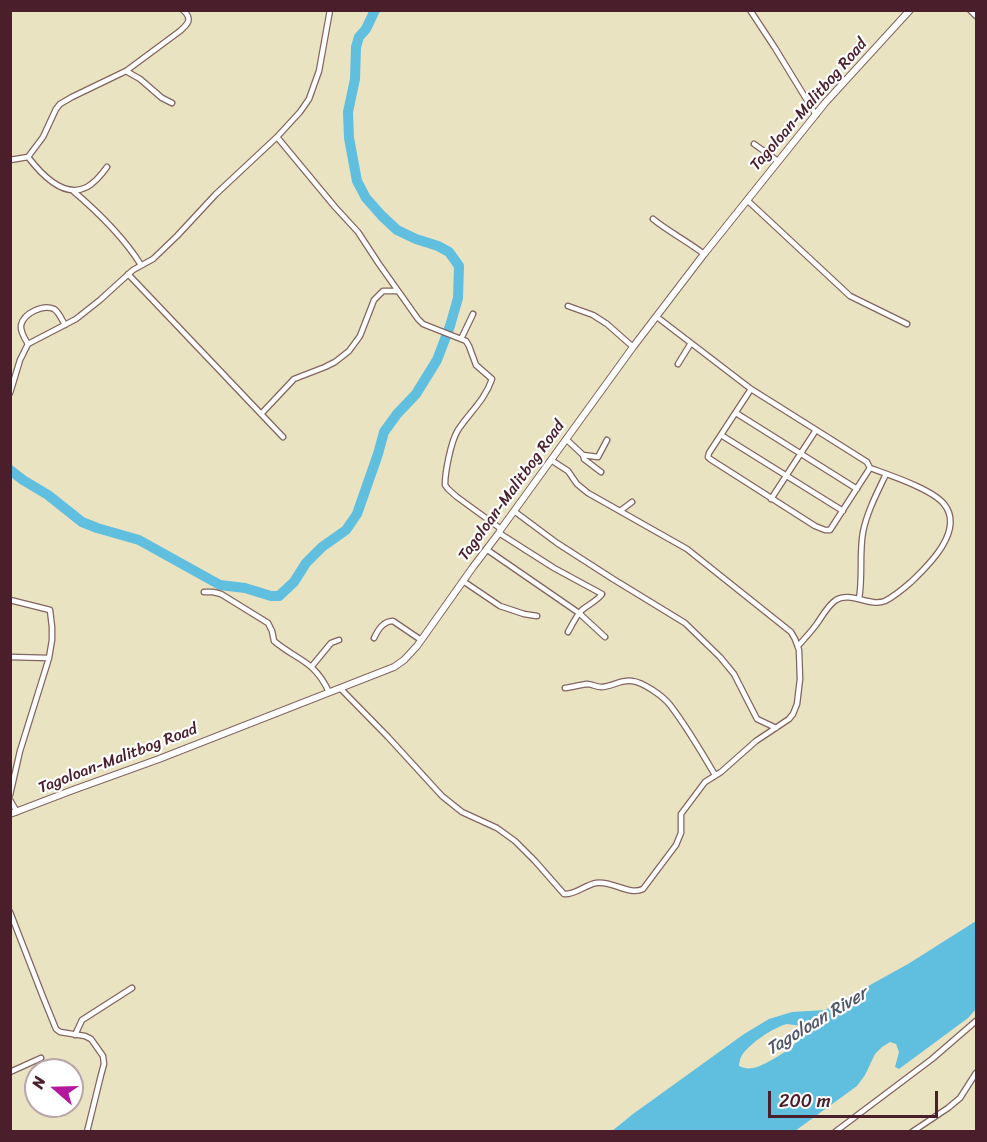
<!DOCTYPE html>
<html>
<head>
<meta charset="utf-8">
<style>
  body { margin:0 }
  #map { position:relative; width:987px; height:1142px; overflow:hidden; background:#eae3c2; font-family:Sriracha,sans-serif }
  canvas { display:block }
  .frame { position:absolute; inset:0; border:12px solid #4a1f2b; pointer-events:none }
  .north { position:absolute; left:24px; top:1058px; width:60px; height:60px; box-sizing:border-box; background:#fff; border:2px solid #b7a5aa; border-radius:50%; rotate:290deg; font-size:16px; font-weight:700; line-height:24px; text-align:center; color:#4a1f2b }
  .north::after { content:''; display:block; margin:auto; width:21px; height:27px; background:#b5179e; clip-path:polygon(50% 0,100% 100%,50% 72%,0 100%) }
  .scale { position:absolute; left:768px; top:1091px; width:170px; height:27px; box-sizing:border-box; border:3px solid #4a1f2b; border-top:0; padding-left:8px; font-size:18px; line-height:21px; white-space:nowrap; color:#4a1f2b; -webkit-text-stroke:4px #fff; paint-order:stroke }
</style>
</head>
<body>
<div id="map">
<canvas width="987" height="1142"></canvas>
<div class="frame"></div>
<div class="north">N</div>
<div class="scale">200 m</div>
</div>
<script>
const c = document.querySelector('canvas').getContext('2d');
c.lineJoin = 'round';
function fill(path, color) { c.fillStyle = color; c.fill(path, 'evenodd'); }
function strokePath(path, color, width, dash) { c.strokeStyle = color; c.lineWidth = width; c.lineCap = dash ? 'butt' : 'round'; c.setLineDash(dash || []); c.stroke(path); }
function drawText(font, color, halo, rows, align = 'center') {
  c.font = font + ' Sriracha,sans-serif'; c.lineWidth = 4.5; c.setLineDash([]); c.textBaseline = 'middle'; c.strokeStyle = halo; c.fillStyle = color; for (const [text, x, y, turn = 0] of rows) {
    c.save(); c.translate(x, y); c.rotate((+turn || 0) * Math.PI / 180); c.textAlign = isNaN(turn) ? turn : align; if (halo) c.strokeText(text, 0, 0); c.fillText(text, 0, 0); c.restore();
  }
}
fill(new Path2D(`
  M976,921V1009L968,1018L899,1069L895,1067L899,1052L896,1044L890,1042L882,1047L875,1054L865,1075L857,1086L795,1131H612L633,1114L744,1034L769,1019L792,1012L825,1010L908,964ZM787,1024L802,1026L805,1030C801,1044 771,1062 757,1067C751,1069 745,1069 739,1066C739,1065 740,1059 741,1057C747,1045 774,1027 787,1024Z`), '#60bfde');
strokePath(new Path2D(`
  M10,470L23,480L48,495L82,522L97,528L139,540L220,585L245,588L271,596H279L294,582L306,563L322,547L346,530L357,514L378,454L384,432L397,414L416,394L437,360L450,326L458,298L459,266L449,252L438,246L416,239L397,230L382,216L366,198L357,181L349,138L348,112L355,79L356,47L359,37L366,29L375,10`), '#60bfde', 10);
const street = new Path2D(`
  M750,10L775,48L816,115
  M970,10L976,16
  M126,71L140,79L162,98L172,103
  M277,137L335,207L358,232L379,264L418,319L423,324L466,341L469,346L476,365L492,379C485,400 469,413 458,430C451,441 445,472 445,485L448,489L457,497L501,529
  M754,144L778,161
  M10,160L28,157
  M107,167C102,174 96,182 87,187C64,199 41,174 28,157L43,137L56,109L60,104L72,97L126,71L180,31C188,24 193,19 183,10
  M72,190C98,212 123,236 141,265
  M747,200L850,296L907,324
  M653,219C669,232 687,241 704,254
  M128,274L283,437
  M568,306L593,315L607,324L633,347
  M657,317L751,389L867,462L870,468C889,475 932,489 944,504C965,530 929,565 911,582C903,589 895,596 885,601C869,607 851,591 836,600C827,606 822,617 816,625C810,633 804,639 798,646
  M461,339L473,314
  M28,344C25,339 20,332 21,325C24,313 43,304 54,309C59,312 62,320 65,325
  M678,364L691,343
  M751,389L709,453L708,457L710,459L815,526L825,530H830L870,468
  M10,393L20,360L28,344L76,319L100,300L133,270L153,259L177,236L216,194L277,137L300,112L309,99L319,71L330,10
  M736,413L857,489
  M261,414L294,379L325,367L335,362L349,351L360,336L374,300L383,291H398
  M721,435L843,511
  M566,439L583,455L598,457L607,440
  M583,455L584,459L601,472
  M771,499L816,430
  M514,511L557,543L613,579L685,623L720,657L734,674L757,719L776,728
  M620,511L632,502
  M499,533L554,568L602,594C597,601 589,604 582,610C576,616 572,625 568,632
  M486,549L579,613L605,637
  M463,581L500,606L524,614L537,616
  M204,592H213L221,594L268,623L272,631L274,641C298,661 314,660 329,692
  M859,599C863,577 859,554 863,532C867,512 877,493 886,474
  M10,600L50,610L52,627V640L49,658L20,751L10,795
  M374,638C378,630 383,621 393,621L421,640
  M10,657L49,658
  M312,666L331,643L339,640
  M340,688L388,737L442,796L462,812L497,828L515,841L535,861L564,894C575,895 585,885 596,883C612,880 629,896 643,889L676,845L681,833V814L705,782L721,772L756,741L789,719L793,714L797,704L800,679L799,650L795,639L791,632L687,549L588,493L577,484L568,471L551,460
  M565,688C572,687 580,685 587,684C592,684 596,687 601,687C612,687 621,679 632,681C643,682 663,696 670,705C687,727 701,751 715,775
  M10,800L17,812
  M10,912L43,997L56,1029L60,1032L85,1036L91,1039L103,1056L104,1064L101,1075L87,1132
  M75,1035L82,1020L132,988
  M10,1072L41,1058
  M835,1132L932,1059L976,1021
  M912,1132L948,1108L960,1098L976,1073`);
const secondary = new Path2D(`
  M10,814L73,790L159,759L394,667L404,660L417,646L473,567L499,533L501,529L633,347L704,254L825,103L910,10`);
strokePath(street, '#826460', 7);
strokePath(secondary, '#826460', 8);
strokePath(street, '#fff', 4.5);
strokePath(secondary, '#fff', 6);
drawText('16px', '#4a1f2b', '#fff', [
  ["Tagoloan-Malitbog Road",809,105,-49],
  ["Tagoloan-Malitbog Road",512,491,-54],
  ["Tagoloan-Malitbog Road",118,759,-21]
]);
drawText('italic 18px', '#52576a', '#fff', [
  ["Tagoloan River",817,1022,-31]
]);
</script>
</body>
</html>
